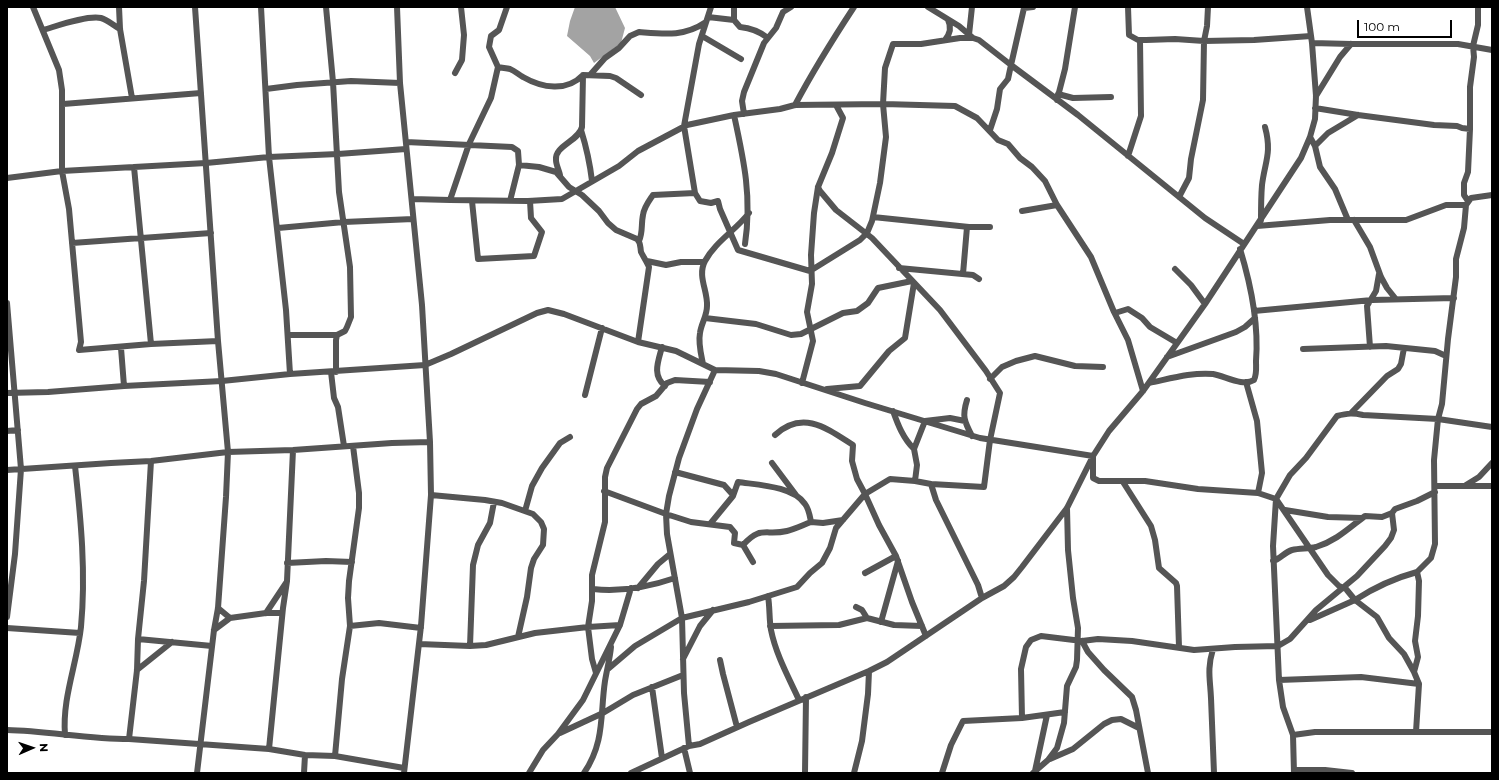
<!DOCTYPE html>
<html>
<head>
<meta charset="utf-8">
<style>
  body { margin:0 }
  #map { position:relative; width:1499px; height:780px; overflow:hidden; background:#fff; font-family:Montserrat,sans-serif }
  canvas { display:block }
  .frame { position:absolute; inset:0; border:8px solid #000; pointer-events:none }
  .north { position:absolute; left:12px; top:728px; width:40px; height:40px; -webkit-text-stroke:3px #fff; paint-order:stroke; rotate:88deg; font-size:11px; font-weight:700; line-height:16px; text-align:center; color:#000 }
  .north::after { content:''; display:block; margin:auto; width:14px; height:18px; background:#000; clip-path:polygon(50% 0,100% 100%,50% 72%,0 100%) }
  .scale { position:absolute; left:1357px; top:20px; width:95px; height:18px; box-sizing:border-box; border:2px solid #000; border-top:0; padding-left:5px; font-size:12px; line-height:14px; white-space:nowrap; color:#000; -webkit-text-stroke:3px #fff; paint-order:stroke }
</style>
</head>
<body>
<div id="map">
<canvas width="1499" height="780"></canvas>
<div class="frame"></div>
<div class="north">N</div>
<div class="scale">100 m</div>
</div>
<script>
const c = document.querySelector('canvas').getContext('2d');
c.lineJoin = 'round';
function fill(path, color) { c.fillStyle = color; c.fill(path, 'evenodd'); }
function strokePath(path, color, width, dash) { c.strokeStyle = color; c.lineWidth = width; c.lineCap = dash ? 'butt' : 'round'; c.setLineDash(dash || []); c.stroke(path); }
fill(new Path2D(`
  M575,7H615L625,28L621,43L594,63L590,56L567,36L570,21Z`), '#a3a3a3');
strokePath(new Path2D(`
  M33,7L59,70L62,90V171L69,209L81,342L79,350L151,344L218,341
  M119,7L120,29L132,98
  M195,7L218,341L228,452L226,497L218,608L214,630L197,773
  M261,7L269,157L286,310L290,374
  M326,7L333,82L339,192L350,267L351,317L347,327L345,331L337,335L336,340V372
  M397,7L400,83L422,305L430,442L431,495L421,626L404,773
  M734,7V20L740,27C751,28 759,31 768,38
  M928,7L959,26L973,38L979,40L1011,65L1024,8L1033,7
  M1128,7L1129,35L1138,40H1146L1175,39L1204,41L1254,40L1311,36
  M708,17L734,20
  M43,30C57,26 87,15 101,18C108,20 114,26 120,29
  M969,35L972,7
  M702,36L741,59
  M945,40C950,34 952,28 948,20
  M1312,43L1351,44H1458L1492,50
  M498,67C502,68 506,68 510,69C515,71 519,75 523,77C542,88 567,92 583,75L610,76L616,78L641,95
  M455,73L462,60L464,35L461,7
  M590,75L605,58L619,48L630,36L639,32C664,34 684,37 706,22
  M266,89L297,85L351,81L400,83
  M1058,94L1073,98L1111,97
  M1316,96L1340,57L1351,44
  M1057,100L1065,69L1075,7
  M63,104L201,93
  M795,105C813,71 833,39 854,7
  M1315,108L1358,115L1434,125L1457,126L1462,128L1470,129
  M744,114L742,101L744,92L764,43L776,28L783,12L791,7
  M734,115C744,161 752,197 745,244
  M581,130C586,146 590,164 592,181
  M990,130L997,109L1000,89L1008,79L1011,65L1078,115L1205,218L1244,244
  M1310,137L1315,146L1320,167L1335,189L1348,220
  M406,142L512,147L518,151L519,165L510,201
  M1315,146L1328,133L1358,115
  M1128,156L1141,116L1140,40
  M519,165L539,167L556,172L569,187L582,195L599,211L608,223L616,230L637,239C641,243 640,246 641,252C643,256 647,262 649,267L638,342
  M134,167L151,344
  M560,175C559,170 556,165 556,160C554,146 579,141 582,127L583,75
  M7,178L62,171L206,163L269,157L338,154L406,149
  M818,187L820,191L836,210L872,238L940,310L986,371L1000,393L990,440L984,487L931,484
  M695,193L700,201L711,203L718,201L720,209L738,250L810,271L860,240L867,233L872,221L880,183L886,137L883,104L885,68L893,44H921L960,38H973
  M1179,197L1189,178L1191,159L1203,100L1204,41L1207,26L1208,7
  M412,199L450,200L469,144L491,98L498,67L489,47L491,36L499,30L507,7
  M450,200L528,201L562,199L619,166L638,151L687,125L734,115L780,109L795,105L884,104L955,106L977,118L998,140L1008,144L1020,158L1032,167L1045,181L1057,205L1091,257L1114,312L1128,340L1143,391
  M472,201L478,259L534,256L542,232L531,218L530,201
  M1468,201L1464,195V183L1468,172L1470,129V87L1474,57L1473,46L1478,25V7
  M1022,211L1057,205
  M873,217L969,227H990
  M1261,220C1261,209 1261,197 1262,185C1265,161 1272,153 1265,127
  M1354,220L1370,247L1381,277L1387,288L1395,298
  M1257,226L1330,220H1406L1446,205H1466
  M278,228L344,222L413,219
  M639,241C643,233 641,224 643,215C644,207 649,201 653,195L695,193L684,126L699,44L711,7
  M72,243L211,233
  M647,261L666,265L681,262H704
  M899,268L973,275L979,279
  M1175,269L1191,285L1205,304
  M963,274L967,227
  M7,303L21,469L15,554L7,617
  M1254,311L1372,300L1454,298
  M1115,313L1128,309L1142,318L1150,327L1177,343
  M705,318L756,324L791,335L801,334L843,313L857,311L868,303L878,288L912,281
  M288,335H337
  M662,347C658,362 652,375 665,386
  M1370,347L1367,306L1376,291L1379,274
  M121,348L124,386
  M1303,349L1386,346L1435,351L1446,356
  M1167,357L1236,332L1245,327L1255,318
  M703,364C701,354 698,343 700,333C701,324 707,316 707,306C708,291 697,276 705,261C715,242 736,230 749,213
  M331,372L334,398L338,407L344,446
  M990,379L1002,367L1016,361L1035,356L1075,366L1103,367
  M1246,382L1257,421L1262,473L1258,493
  M802,383L813,341L807,312L812,284L811,255L814,213L818,187L832,153L843,118L836,105
  M1149,383C1169,379 1192,372 1213,374C1225,376 1243,387 1254,380C1257,374 1256,368 1256,361C1259,324 1251,285 1240,249
  M827,389L860,386L889,351L905,338L914,283
  M7,393L48,392L124,386L222,381L290,374L425,365L451,354L537,313L548,310L564,314L638,342L676,351L715,370L759,371L776,374L865,403L980,438L1093,456V478L1099,481H1145L1198,489L1258,493L1276,499L1328,575L1339,586L1346,589L1355,600C1375,587 1395,578 1417,572
  M585,395L602,328
  M967,400C962,416 964,421 972,436
  M893,411C898,425 903,438 914,449
  M1352,412L1387,376L1398,369L1401,364L1404,348
  M7,431L18,430
  M775,435C803,409 828,429 853,445L852,461L857,479L865,494L879,525L896,556L912,602L926,636
  M772,463L796,495
  M7,470L111,463L151,461L228,452L293,450L392,443L430,442
  M675,472L724,485L733,495
  M915,481L931,484L936,500L978,585L982,598
  M1123,482L1151,526L1155,540L1159,568L1176,583L1177,586L1179,647
  M1466,485L1479,477L1492,463
  M1435,486H1492
  M604,491L666,514L691,522L730,527L735,533L734,543L743,545L753,562
  M431,495L485,500L502,503L533,514L541,522L544,529L543,545L534,559L531,568L527,597L518,637
  M1285,510L1328,517L1362,518
  M525,511L532,486L542,468L560,443L570,437
  M710,524L733,496L738,482C758,485 793,486 805,504C809,509 810,517 811,522L823,523L843,520
  M743,545C761,525 765,536 787,531C795,529 803,525 811,522
  M1273,561C1280,559 1285,552 1292,550C1300,548 1308,549 1316,547C1336,541 1349,528 1365,516L1382,517L1392,513L1395,509L1417,501L1435,492
  M287,563L326,561L352,562
  M865,573L896,556
  M638,588L658,564L670,554
  M593,589C621,592 649,587 675,578
  M768,596C770,608 769,619 771,630C776,655 789,678 799,700
  M856,607L862,610L867,618L894,625L922,626
  M218,608L230,618
  M266,613L286,583
  M1310,620L1355,600L1377,617L1389,638L1404,654L1414,672
  M881,622L898,561
  M350,626L379,623L421,628
  M770,626L839,625L867,618
  M7,628L80,633
  M214,630L230,618L266,613H282
  M138,639L212,646
  M1082,641L1088,652L1104,670L1132,697L1136,710L1148,773
  M419,644L470,646L486,645L535,633L588,627L620,625
  M470,646L473,565L478,545L490,523L494,502
  M1213,649C1207,669 1210,678 1211,698C1212,723 1213,748 1214,773
  M683,659L700,626L713,610
  M720,660L723,674L737,727
  M608,669L635,646L682,618L749,602L797,587L810,573L822,563L830,548L836,528L865,494L890,479L915,481L917,465L914,449L925,421L950,418L965,421
  M137,670L172,642
  M596,673L592,659L588,627L592,601V575L605,522V477L607,468L637,409L641,404L656,396L667,383L675,380L710,382
  M1279,680L1361,677L1419,684
  M652,687L662,758
  M1022,718L1021,669L1026,647L1031,640L1041,636L1082,641L1098,639L1132,641L1194,650L1235,647L1278,646L1290,639L1316,610L1357,576L1385,546L1391,538L1394,530L1392,513
  M7,730C48,731 88,739 129,739L269,749L305,755L335,756L404,768
  M1416,732L1419,684L1414,672L1418,657L1415,641L1418,616L1419,581L1417,572L1431,558L1435,544L1434,460L1438,419L1442,404L1448,339L1456,277V259L1464,228L1466,205L1471,198L1492,195
  M560,733L603,713L633,695L683,675
  M65,735C62,698 77,664 81,627C86,573 81,520 75,466
  M1293,735L1315,732H1492
  M129,739L137,670L138,639L144,581L151,461
  M689,746L684,693L682,618L667,534L666,514L669,496L679,458L697,409L715,370
  M684,748L690,773
  M269,749L283,608L287,581L293,450
  M335,756L342,679L350,626L348,598L349,581L359,508V493L353,446
  M1050,759L1073,749L1104,724L1112,720L1121,719L1139,728
  M1294,770H1325L1352,773
  M1035,771L1047,715
  M304,773L305,755
  M529,773L543,750L558,734L583,700L620,625L631,588
  M584,773C605,742 600,715 605,681C607,669 610,658 611,647
  M631,773L689,746L700,744L749,722L869,671L887,662L982,598L1004,586L1014,577L1022,567L1067,508L1093,456L1109,431L1143,391L1205,304L1301,158L1310,137L1315,119L1316,96L1312,43L1307,7
  M805,773L806,697
  M854,773L862,741L868,694L869,671
  M942,773L951,745L963,721L1022,718L1065,712
  M1033,773L1048,760L1057,748L1064,723L1067,686L1076,667L1077,660L1078,628L1073,598L1068,550L1067,508
  M1294,773L1293,735L1283,707L1279,680L1273,546L1276,499L1290,475L1306,458L1337,416C1348,413 1353,413 1363,415L1438,419L1492,427`), '#555', 6);
</script>
</body>
</html>
